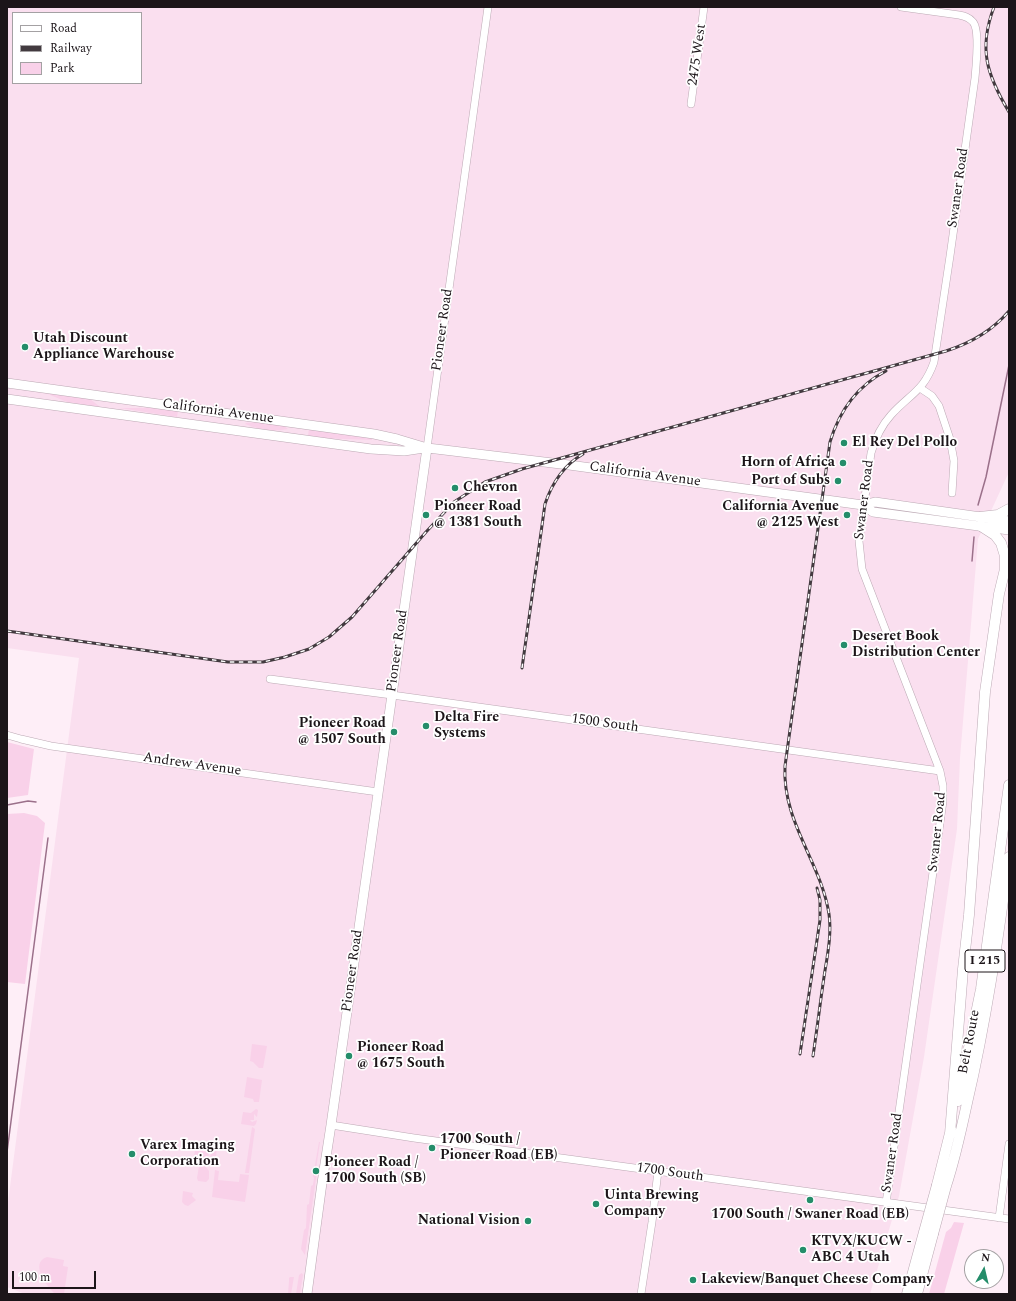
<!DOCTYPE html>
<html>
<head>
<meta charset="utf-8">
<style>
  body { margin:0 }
  #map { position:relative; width:1016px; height:1301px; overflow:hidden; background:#feeef7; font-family:Spectral,serif }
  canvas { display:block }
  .frame { position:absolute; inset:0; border:8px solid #1c1519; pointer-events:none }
  .legend { position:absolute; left:12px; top:12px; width:130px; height:72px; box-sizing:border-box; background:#fff; border:1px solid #a4a1a3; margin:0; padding:5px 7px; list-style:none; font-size:12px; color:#1c1519 }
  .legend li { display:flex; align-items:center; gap:8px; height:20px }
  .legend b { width:20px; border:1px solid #a4a1a3 }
  .north { position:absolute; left:964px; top:1249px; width:40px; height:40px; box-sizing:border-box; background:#fff; border:1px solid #a4a1a3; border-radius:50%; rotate:8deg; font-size:11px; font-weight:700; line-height:16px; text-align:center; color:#1c1519 }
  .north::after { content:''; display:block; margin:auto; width:14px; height:18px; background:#248d6a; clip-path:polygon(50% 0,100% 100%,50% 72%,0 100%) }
  .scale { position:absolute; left:12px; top:1271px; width:84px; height:18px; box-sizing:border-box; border:2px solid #1c1519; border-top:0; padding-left:5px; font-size:12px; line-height:14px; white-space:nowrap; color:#1c1519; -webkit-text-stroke:3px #fff; paint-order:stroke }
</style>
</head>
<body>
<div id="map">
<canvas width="1016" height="1301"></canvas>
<div class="frame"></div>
<ul class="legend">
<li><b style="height:5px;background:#fff"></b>Road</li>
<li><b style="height:5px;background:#423a3f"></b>Railway</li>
<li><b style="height:11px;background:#f9d1e9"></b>Park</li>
</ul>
<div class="north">N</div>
<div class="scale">100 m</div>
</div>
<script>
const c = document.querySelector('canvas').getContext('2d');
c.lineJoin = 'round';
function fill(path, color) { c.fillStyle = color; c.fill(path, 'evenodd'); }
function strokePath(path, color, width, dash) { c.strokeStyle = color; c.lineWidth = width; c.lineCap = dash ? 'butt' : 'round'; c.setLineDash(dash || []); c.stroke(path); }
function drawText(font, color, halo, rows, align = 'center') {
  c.font = font + ' Spectral,serif'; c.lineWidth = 3.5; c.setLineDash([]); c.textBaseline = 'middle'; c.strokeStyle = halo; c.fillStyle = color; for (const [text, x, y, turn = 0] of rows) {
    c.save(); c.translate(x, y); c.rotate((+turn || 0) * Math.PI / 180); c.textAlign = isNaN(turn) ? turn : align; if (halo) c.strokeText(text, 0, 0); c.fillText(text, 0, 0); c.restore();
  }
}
fill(new Path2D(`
  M7,7H1009V472L978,539L960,758L957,829L924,1057L899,1196L870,1294H25L7,1287V1210L79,658L7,648ZM13,13H141V83H13Z`), '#fadfef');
fill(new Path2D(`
  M43,392L89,398L100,407L67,402Z
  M120,408H162L178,411L177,417Z
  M258,422L283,425L288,429C273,432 260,430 245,424L246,423Z
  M309,428L372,437V440L318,438L308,436Z
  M7,742L34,749L28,795L7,798Z
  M24,813L37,816L45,823L25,984L7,982V814Z
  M252,1044L267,1046L263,1068H259L253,1062L250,1061Z
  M247,1077L262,1080L259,1102H254L253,1099L244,1097Z
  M256,1109L258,1110L257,1117L254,1114V1120H250L252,1122L257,1120L256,1124L254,1126L241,1124L243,1112L251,1113Z
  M252,1127L255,1129L249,1173H245Z
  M319,1142H320L316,1169H315L314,1171L317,1172L305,1255L301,1249L304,1230L306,1228L307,1205L309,1204L311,1186L313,1185L314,1178L313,1176Z
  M212,1146L217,1147L215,1165L210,1160Z
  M195,1150L209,1152L208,1159L194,1157Z
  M199,1166H205L209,1171V1179L206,1182L198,1181L197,1178Z
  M215,1170L219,1171L218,1180L239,1182L240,1174L249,1175L245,1202L212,1197Z
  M183,1191L193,1193L192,1196L196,1200L188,1206L185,1205L182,1202Z
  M954,1222L964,1223L944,1294H929L946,1232L951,1228Z
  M47,1257L64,1260L63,1266L68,1267L64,1294L54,1293C47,1286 29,1263 47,1257Z
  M302,1273L303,1275L300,1294H296L299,1275Z
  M290,1277H294L291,1294H288L289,1281V1278Z`), '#f9d1e9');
strokePath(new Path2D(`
  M978,505L986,477L1009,365
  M972,561L974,537
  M7,805L28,801L36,802
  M7,1152L48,838`), '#9b708a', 1.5);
const minor = new Path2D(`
  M691,104L704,7
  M920,388L932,396L939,406L950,439L954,461L952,493
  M427,448L488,7
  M270,679L392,695L940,771
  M7,735L21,739L51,746L378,792
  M331,1125L414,1138L1009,1219
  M886,1203L939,830L943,801V786L940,771L862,569L859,541L871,453C875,439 881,426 891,415C910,394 924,391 934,362L950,256L975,78C976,66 980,30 973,22C969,17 964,16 959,15L901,7
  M999,1218L1009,1144
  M641,1294L652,1222L658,1171`);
const major = new Path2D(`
  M7,383L374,434L397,439L427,448L436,449L569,465L863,505L875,502L1009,521
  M7,399L371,449L404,451L424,448
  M863,505L873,512L1009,530
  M307,1294L322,1183L331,1125L427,448`);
const highway = new Path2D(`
  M980,517L998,515L1009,509
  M958,1101L981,989L1009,785
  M950,1134L963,969L969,915L985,692L999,594L1005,569V556L1001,543L995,535L981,526
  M937,1185L951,1129
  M946,1186C955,1159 961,1131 967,1103C986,1022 998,939 1009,857
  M907,1294L924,1232
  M917,1294L933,1234`);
strokePath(minor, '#bca9b4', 8);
strokePath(major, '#bca9b4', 10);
strokePath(highway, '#bca9b4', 11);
strokePath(minor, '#fff', 7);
strokePath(major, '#fff', 9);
strokePath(highway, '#fff', 10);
const rail = new Path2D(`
  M994,7C978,49 987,75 1009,112
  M7,631L228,662H263L285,657L309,649L329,637L352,617L426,532L454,502L485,482L522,469L946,351C971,343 992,331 1009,311
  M522,668L545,504C552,483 564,465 583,454
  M800,1054L820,920V900L817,888
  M813,1056C817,1030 820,1004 824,977C827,957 832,935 829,914C821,862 782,822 785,766L830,442C839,412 857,386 886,371`);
strokePath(rail, '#423a3f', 3);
strokePath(rail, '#fff', 1.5, [4.5]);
const highwayBridge = new Path2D(`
  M924,1232L937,1185
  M933,1234L946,1186`);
strokePath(highwayBridge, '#bca9b4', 11, []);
strokePath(highwayBridge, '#fff', 10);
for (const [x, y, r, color] of [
  [25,347,4,"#248d6a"],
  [844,443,4,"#248d6a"],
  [843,463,4,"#248d6a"],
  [838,481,4,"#248d6a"],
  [455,488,4,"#248d6a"],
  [426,515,4,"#248d6a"],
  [847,515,4,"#248d6a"],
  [844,645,4,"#248d6a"],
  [426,726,4,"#248d6a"],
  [394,732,4,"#248d6a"],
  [349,1056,4,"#248d6a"],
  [432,1148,4,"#248d6a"],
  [132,1154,4,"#248d6a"],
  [316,1171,4,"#248d6a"],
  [810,1200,4,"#248d6a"],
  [596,1204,4,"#248d6a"],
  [528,1221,4,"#248d6a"],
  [803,1250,4,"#248d6a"],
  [693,1280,4,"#248d6a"]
]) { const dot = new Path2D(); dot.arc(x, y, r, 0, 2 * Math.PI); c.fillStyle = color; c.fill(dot); strokePath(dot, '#fff', 1.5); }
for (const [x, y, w] of [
  [985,961,40]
]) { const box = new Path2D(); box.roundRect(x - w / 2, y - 11, w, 22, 3); c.fillStyle = '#fff'; c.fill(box); strokePath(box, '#1c1519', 1); }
drawText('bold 13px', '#1c1519', null, [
  ["I 215",985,961]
]);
drawText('14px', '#1c1519', '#fff', [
  ["2475 West",698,55,-82],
  ["Swaner Road",959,188,-82],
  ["Pioneer Road",443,330,-82],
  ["California Avenue",218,412,8],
  ["California Avenue",645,475,8],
  ["Swaner Road",865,500,-83],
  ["Pioneer Road",398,651,-82],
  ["1500 South",605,724,8],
  ["Andrew Avenue",192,765,8],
  ["Swaner Road",938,832,-84],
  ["Pioneer Road",353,971,-82],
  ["Belt Route",970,1042,-79],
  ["Swaner Road",893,1153,-82],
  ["1700 South",670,1173,8]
]);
drawText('bold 14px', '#1c1519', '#fff', [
  ["Utah Discount",33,339],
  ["Appliance Warehouse",33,355],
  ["El Rey Del Pollo",852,443],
  ["Horn of Africa",835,463,"right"],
  ["Port of Subs",830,481,"right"],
  ["Chevron",463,488],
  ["Pioneer Road",434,507],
  ["@ 1381 South",434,523],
  ["California Avenue",839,507,"right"],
  ["@ 2125 West",839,523,"right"],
  ["Deseret Book",852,637],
  ["Distribution Center",852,653],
  ["Delta Fire",434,718],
  ["Systems",434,734],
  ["Pioneer Road",386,724,"right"],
  ["@ 1507 South",386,740,"right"],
  ["Pioneer Road",357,1048],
  ["@ 1675 South",357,1064],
  ["1700 South /",440,1140],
  ["Pioneer Road (EB)",440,1156],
  ["Varex Imaging",140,1146],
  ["Corporation",140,1162],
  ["Pioneer Road /",324,1163],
  ["1700 South (SB)",324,1179],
  ["Uinta Brewing",604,1196],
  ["Company",604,1212],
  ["1700 South / Swaner Road (EB)",810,1215,"center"],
  ["National Vision",520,1221,"right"],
  ["KTVX/KUCW -",811,1242],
  ["ABC 4 Utah",811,1258],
  ["Lakeview/Banquet Cheese Company",701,1280]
], 'left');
</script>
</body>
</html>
